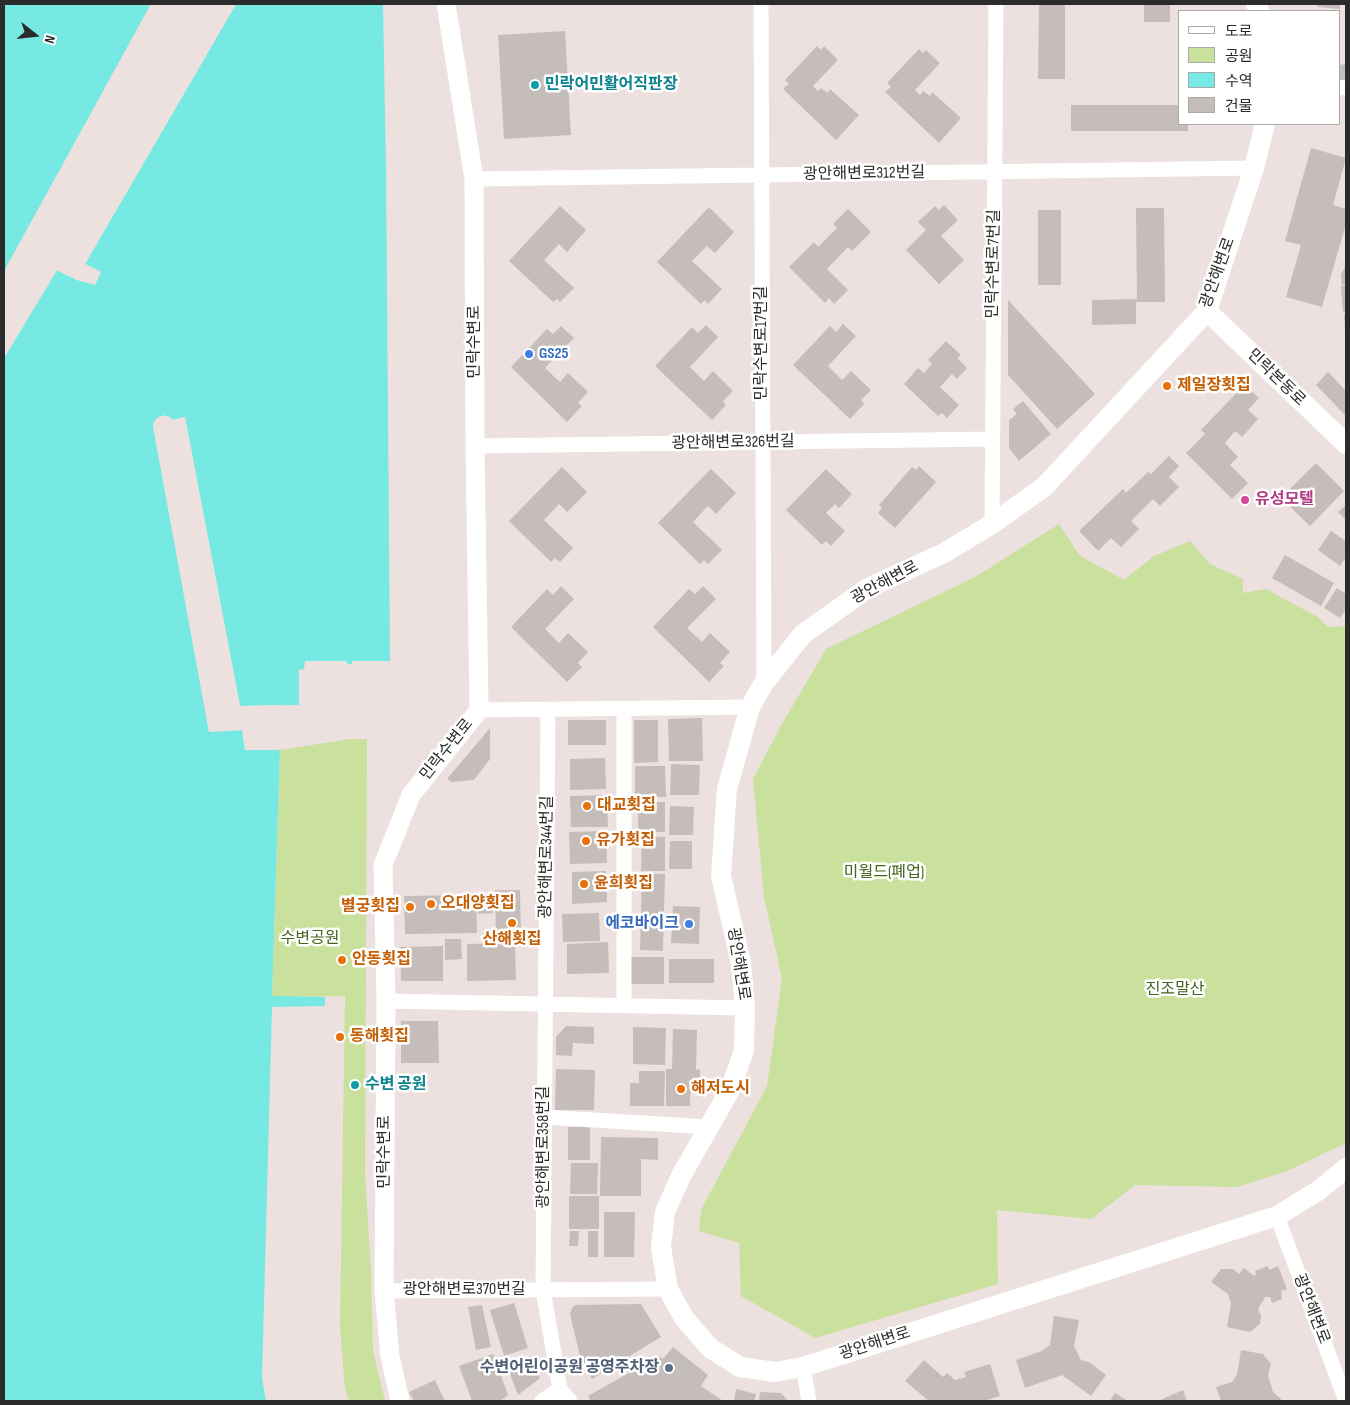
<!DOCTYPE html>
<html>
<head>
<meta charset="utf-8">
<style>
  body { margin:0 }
  #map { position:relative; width:1350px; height:1405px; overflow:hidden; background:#ece1de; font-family:"Sofia Sans Condensed","Noto Sans KR",sans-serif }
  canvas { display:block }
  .frame { position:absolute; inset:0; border:5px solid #2b2b2b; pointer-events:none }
  .legend { position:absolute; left:1178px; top:10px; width:162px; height:115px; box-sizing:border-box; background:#fff; border:1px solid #aaa; margin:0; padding:6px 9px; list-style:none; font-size:15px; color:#2b2b2b }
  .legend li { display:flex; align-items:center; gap:10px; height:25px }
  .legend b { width:25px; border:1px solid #aaa }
  .north { position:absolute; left:10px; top:10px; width:50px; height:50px; -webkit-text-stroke:4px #fff; paint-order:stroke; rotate:106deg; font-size:14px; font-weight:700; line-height:20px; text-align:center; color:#2b2b2b }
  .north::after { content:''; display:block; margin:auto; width:18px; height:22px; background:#2b2b2b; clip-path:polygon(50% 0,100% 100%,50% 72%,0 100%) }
</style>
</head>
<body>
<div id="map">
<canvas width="1350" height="1405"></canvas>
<div class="frame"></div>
<ul class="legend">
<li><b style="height:6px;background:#fff"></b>도로</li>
<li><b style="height:14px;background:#cae09d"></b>공원</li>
<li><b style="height:14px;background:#76e9e2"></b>수역</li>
<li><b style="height:14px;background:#c5bdb9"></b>건물</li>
</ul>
<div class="north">N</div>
</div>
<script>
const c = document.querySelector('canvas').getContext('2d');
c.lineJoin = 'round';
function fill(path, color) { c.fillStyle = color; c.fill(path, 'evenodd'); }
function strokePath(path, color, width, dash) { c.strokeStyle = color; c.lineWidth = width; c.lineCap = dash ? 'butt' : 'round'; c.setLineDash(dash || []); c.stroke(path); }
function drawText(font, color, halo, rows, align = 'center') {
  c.font = font + ' "Sofia Sans Condensed","Noto Sans KR",sans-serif'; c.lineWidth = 5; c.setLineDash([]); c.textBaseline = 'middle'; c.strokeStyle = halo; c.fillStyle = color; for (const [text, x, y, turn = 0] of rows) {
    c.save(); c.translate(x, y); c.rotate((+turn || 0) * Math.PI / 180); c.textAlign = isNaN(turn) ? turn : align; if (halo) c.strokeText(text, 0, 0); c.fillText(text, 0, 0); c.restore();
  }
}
fill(new Path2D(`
  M1059,524L1080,556L1124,580L1154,556L1190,541L1210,564L1243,579V593L1266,589L1318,617L1328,627L1346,626V1143L1287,1171L1237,1187L1135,1185L1091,1219L997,1210L998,1284L815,1338L741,1296L739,1243L699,1231L701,1210L767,1086L782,979L764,897L753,779L782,724L826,649L975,577Z
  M350,739H367L365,1175L371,1270L373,1351L385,1401H349L345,1389L340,1326L345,996L272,997L280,750Z`), '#cae09d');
fill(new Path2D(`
  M4,4H151L4,271Z
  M236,4H383L386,168L390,661H352V664H347V661H305L304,669L299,670V705L240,706L185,417L173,420L164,415L153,423L209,731L243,730L245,750H280L272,996L325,997V1006L272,1007L262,1378L266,1401H4V358L57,270L77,280L95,284L101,272L85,264Z`), '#76e9e2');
fill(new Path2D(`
  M151,4H154L6,272L4,274Z
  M234,4H236L85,264L101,272L95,285L77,280L57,270L4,358V353L55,268L57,267L78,277L93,282L98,273L84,266L83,263Z
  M160,416H168L173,420L185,417L240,706L280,705V708L240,709L237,707L183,420L173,423L167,418H161L157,421L155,427L211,729L243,727L245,729L247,747H280V750H245L242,730L209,732L153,427L155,420Z`), '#ece1de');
fill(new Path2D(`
  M1039,4H1065V79H1038Z
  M1144,4H1170V22H1144Z
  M1318,4H1340V9L1318,7Z
  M565,31L571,135L504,139L498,35Z
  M817,46L821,50L824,46L838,60L813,86L818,91L821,88L828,93L830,89L859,115L836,140L783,89L789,84L785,80Z
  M919,49L923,53L926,50L940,63L915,90L920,95L923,91L930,96L932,92L961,118L939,143L885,92L891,87L887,83Z
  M1346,64V81L1339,82V65Z
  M1071,105H1179V124H1188V131H1071Z
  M1311,148L1346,158L1333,205L1346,209V224L1322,307L1286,297L1301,245L1285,241Z
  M944,205L958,220L941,236L964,260L939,284L906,250L926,230L918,222L935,206L939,210Z
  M560,206L586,230L567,252L559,244L544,260L574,288L560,302L557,299L553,302L509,261Z
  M709,207L734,232L715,253L707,246L692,261L722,289L708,304L705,300L701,304L657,262Z
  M1136,208H1164L1165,302H1136V324L1092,325V300L1137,299Z
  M848,209L871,232L852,251L848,247L827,269L848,290L834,304L829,298L825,303L789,267L814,242L818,247L837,228L833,224Z
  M1038,210H1061V285H1038Z
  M1346,264V284L1342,285L1341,275Z
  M1341,286H1346V311L1343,312Z
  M1008,300L1095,394L1057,429L1008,375Z
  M1346,314V332H1345L1344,315Z
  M843,324L856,336L828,366L842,380L851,371L871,390L861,400L864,404L850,419L793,365L830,326L836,332Z
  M706,325L718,337L690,367L704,381L713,371L733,391L723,401L726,405L712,420L655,366L692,327L698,333Z
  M561,326L574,338L545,368L560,382L568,373L588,392L578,403L582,406L567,422L511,367L547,329L553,334Z
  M946,341L961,355L957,358L967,368L957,379L952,374L940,387L959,405L947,418L942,413L938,416L904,384L918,368L924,373L932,364L928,360Z
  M1328,372L1346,391V416L1316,385Z
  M1244,385L1259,398L1248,410L1258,419L1242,437L1235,431L1225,443L1238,457L1230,465L1248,483L1232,499L1186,453L1205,434L1201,430Z
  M1023,401L1051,434L1019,461L1009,448V420L1017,414L1013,409Z
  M1169,456L1179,466L1169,477L1179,487L1160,506L1153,499L1131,521L1139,529L1121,547L1111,538L1098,551L1079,531L1123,489L1126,493L1148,472L1151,474Z
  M1316,463L1344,491L1310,526L1281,498Z
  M919,466L936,482L895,528L878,513L882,508L879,505L912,467L916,470Z
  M562,467L587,492L567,512L559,504L544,520L573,548L560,562L555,558L551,562L509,521Z
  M711,469L736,493L716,514L708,506L693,522L722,550L708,564L704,560L700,564L658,523Z
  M826,469L852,494L839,508L835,504L826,513L845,531L831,546L826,541L822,545L786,510Z
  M1346,505V520L1338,512Z
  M1331,531L1346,541V557L1340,566L1318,550Z
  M1285,555L1334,583L1321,606L1272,578Z
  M561,586L574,599L545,629L559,643L568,633L588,652L578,663L582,667L567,682L511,627L547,589L553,595Z
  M703,586L716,599L687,628L702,642L710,633L730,652L720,663L724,666L709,682L653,627L689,589L695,594Z
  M1337,588L1346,594V609L1340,618L1324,608Z
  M702,718L703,761H669L668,719Z
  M568,720H606V745H568Z
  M634,720H658V762L634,763Z
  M490,728V759L474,780L452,782L447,779Z
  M605,758L606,789L570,790V759Z
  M671,764L700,765L699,795H670Z
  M635,766H665L666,797H635Z
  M607,795L608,827H571L570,796Z
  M638,802H665V832H638Z
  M670,806L694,807L693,835H669Z
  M606,831L607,863L570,864L569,832Z
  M642,836L665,837V871H641Z
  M670,841H692V869H669Z
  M606,871L607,902L572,904V872Z
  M642,873L665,874L663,951L640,950Z
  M495,890H520L521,938L496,939Z
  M476,895L477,933L405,934L404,896Z
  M477,896H492L493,913L478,914Z
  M673,906L700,907L699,944L671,943Z
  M599,913L600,941L563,942L562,914Z
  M445,939H461L462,959L445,960Z
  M608,942L609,973L567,974V944Z
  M515,943L516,980L467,981V944Z
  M443,946V981H401L400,947Z
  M631,957H664V984H631Z
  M669,959H714V983H669Z
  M401,1021H438L439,1063H401Z
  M566,1026L594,1027V1044L573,1043L572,1056L556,1055V1037Z
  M633,1027L666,1028L665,1065L633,1064Z
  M673,1029L697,1030L696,1070L700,1069V1078L698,1086L690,1094V1106H666V1069H672Z
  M556,1069L595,1070L594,1110H555Z
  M639,1071H665L664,1106H630V1083H639Z
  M568,1127H590V1160H568Z
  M601,1137L658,1138V1160L641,1159V1196H600Z
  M571,1163H598L597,1194H570Z
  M569,1196H599V1229H569Z
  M604,1212H635L634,1257H604Z
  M570,1231H579L578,1246H569Z
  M588,1231H598V1257H588Z
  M1268,1266L1269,1270L1278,1266L1287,1289L1281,1291L1282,1299L1272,1303L1270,1297H1265L1258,1309L1261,1316L1260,1324L1250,1332L1227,1327L1231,1303L1228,1294L1211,1282L1221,1269H1233L1239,1274L1244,1268L1254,1276L1256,1275L1255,1271Z
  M514,1303L528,1348L504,1356L490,1310Z
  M641,1304L661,1337L592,1379L581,1360L570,1314L572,1308L575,1305Z
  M482,1305L491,1347L476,1350L468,1307Z
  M1054,1316L1079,1320L1074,1346L1081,1360L1089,1362L1106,1375L1091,1396L1062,1375L1025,1388L1016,1360L1042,1351L1050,1345Z
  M673,1347L708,1375L701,1386L723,1401H591L588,1396L659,1356L663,1359Z
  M1241,1350L1263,1354L1271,1364L1268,1375L1273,1392L1283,1401H1221L1216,1387L1232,1382L1237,1375Z
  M493,1354L508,1395L500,1401H472L459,1366Z
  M531,1356L540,1378L518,1395L507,1366Z
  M924,1360L943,1377L947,1373L955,1380L966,1377L964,1372L990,1364L1000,1396L984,1401H929L905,1381Z
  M435,1380L445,1401H414L409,1392Z
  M736,1389L756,1394L754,1401H734Z
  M1183,1390L1187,1401H1158Z
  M760,1392L781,1393L788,1401H759Z
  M1115,1393L1128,1401H1110Z`), '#c5bdb9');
strokePath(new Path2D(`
  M761,4L764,683
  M1339,88L1346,87
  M474,179L1254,168
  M475,446L992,439
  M992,524L996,4
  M548,709L543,1290L560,1389L570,1401
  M479,710L750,707
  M386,1001L745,1008
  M624,1005V709
  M544,1117L709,1127
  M1277,1216L1346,1401
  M384,1291L668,1289
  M803,1367L809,1401
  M542,1401L560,1389`), '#fff', 15);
strokePath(new Path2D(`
  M400,1401L390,1356L384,1291L386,1001L383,865L411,795L479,710L475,446L474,179L446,4`), '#fff', 19);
strokePath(new Path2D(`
  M1256,4L1259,11
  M1265,124L1254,168L1207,311L1044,487L992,524L944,553L868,588L803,634L764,683L750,707L727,789L721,876L741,963L745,1008L744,1050L730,1090L681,1176L665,1212L661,1247L668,1289L684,1318L710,1348L740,1367L775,1372L803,1367L1277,1216L1318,1191L1346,1168
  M1207,311L1346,444`), '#fff', 20);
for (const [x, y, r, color] of [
  [535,85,5,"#0f9aa8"],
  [529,354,5,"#3f7fe0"],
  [1167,386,5,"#e8710a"],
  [1245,500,5,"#d1479c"],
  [587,806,5,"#e8710a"],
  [586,841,5,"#e8710a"],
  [584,884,5,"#e8710a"],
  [431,904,5,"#e8710a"],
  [410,907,5,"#e8710a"],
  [512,923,5,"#e8710a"],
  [689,924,5,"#3f7fe0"],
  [342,960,5,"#e8710a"],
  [340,1037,5,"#e8710a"],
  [355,1085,5,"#0f9aa8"],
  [681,1089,5,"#e8710a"],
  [669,1368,5,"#5c6f8a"]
]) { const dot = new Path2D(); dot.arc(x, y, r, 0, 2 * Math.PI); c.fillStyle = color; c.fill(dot); strokePath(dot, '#fff', 2); }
drawText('bold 16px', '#0d838f', '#fff', [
  ["민락어민활어직판장",545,85],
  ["수변 공원",365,1085]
], 'left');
drawText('16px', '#2b2b2b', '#fff', [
  ["광안해변로312번길",864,174,-1],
  ["민락수변로7번길",994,264,-89],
  ["광안해변로",1218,273,-70],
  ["민락수변로",475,342,-90],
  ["민락수변로17번길",762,343,-90],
  ["민락본동로",1276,378,44],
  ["광안해변로326번길",733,443,-1],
  ["광안해변로",885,583,-28],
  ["민락수변로",447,750,-51],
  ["광안해변로344번길",547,857,-89],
  ["광안해변로",738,964,81],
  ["광안해변로358번길",544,1147,-90],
  ["민락수변로",385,1152,-90],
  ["광안해변로370번길",464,1290],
  ["광안해변로",1311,1309,69],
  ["광안해변로",875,1344,-18]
]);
drawText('bold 16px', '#366cbe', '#fff', [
  ["GS25",539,354],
  ["에코바이크",679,924,"right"]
], 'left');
drawText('bold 16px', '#c56008', '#fff', [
  ["제일장횟집",1177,386],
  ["대교횟집",597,806],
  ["유가횟집",596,841],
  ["윤희횟집",594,884],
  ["오대양횟집",441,904],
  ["별궁횟집",400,907,"right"],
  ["산해횟집",512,940,"center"],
  ["안동횟집",352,960],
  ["동해횟집",350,1037],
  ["해저도시",691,1089]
], 'left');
drawText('bold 16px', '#b23c85', '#fff', [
  ["유성모텔",1255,500]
], 'left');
drawText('16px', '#44651e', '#fff', [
  ["미월드(폐업)",884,873],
  ["수변공원",310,939],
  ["진조말산",1175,990]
]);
drawText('bold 16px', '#4e5e75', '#fff', [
  ["수변어린이공원 공영주차장",659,1368]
], 'right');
</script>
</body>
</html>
